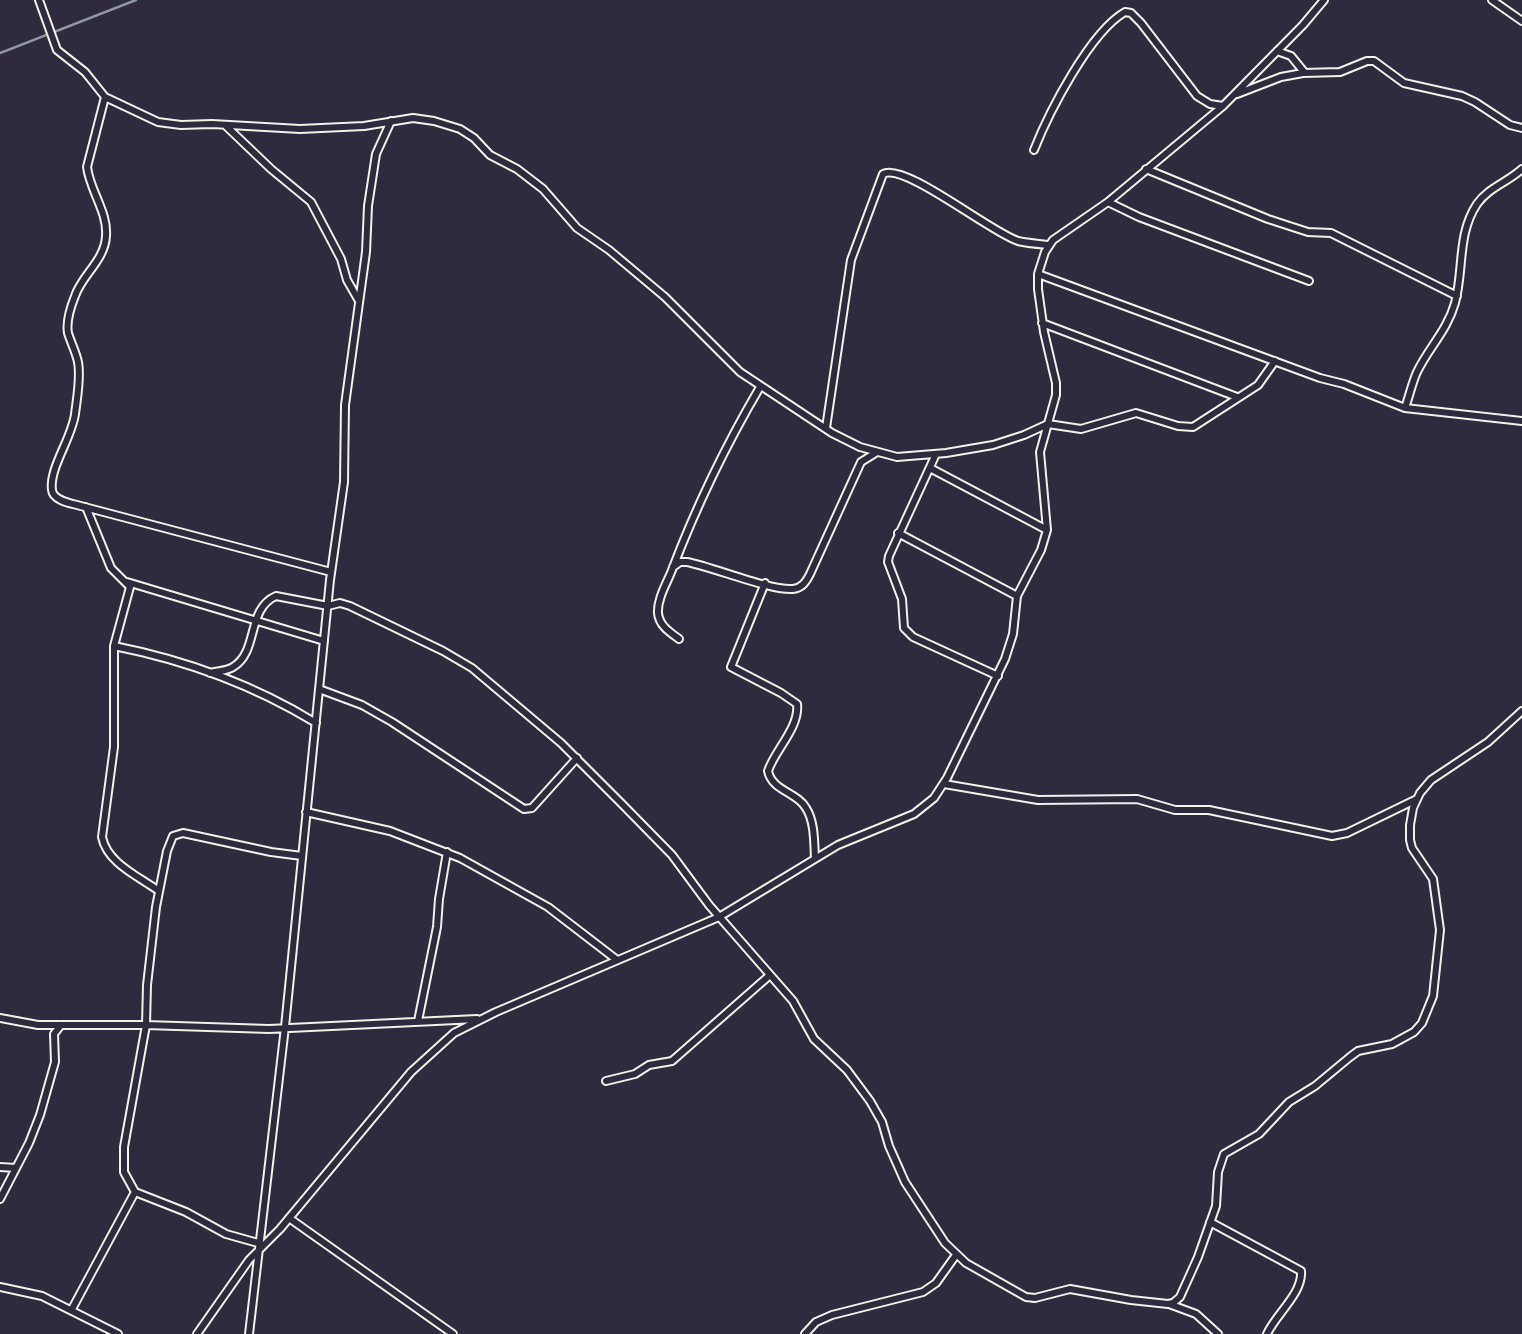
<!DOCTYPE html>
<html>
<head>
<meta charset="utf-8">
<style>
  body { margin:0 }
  canvas { display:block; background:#2f2a3d }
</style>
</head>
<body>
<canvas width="1522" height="1334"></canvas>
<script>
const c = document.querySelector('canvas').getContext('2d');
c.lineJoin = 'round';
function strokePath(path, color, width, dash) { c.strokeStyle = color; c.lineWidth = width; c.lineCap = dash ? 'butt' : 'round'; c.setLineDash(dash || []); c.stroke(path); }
strokePath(new Path2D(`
  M0,53L136,0`), '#8e9aa3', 2.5);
const street = new Path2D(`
  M39,0L57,50L85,72L105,97L158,122L181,125L212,124L300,129L364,126L413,118L434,121L460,129L474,138L490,155L517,169L543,189L577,228L609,250L665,297L740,372L832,433L860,447L897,457L946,453L993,445L1024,435L1048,424L1081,429L1136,413L1178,426L1193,427L1258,385L1275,361
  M1492,0L1522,21
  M1277,51L1291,56L1304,72
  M1237,94L1281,77L1303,73L1340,72L1367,61H1374L1404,83L1462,96L1475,102L1510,125L1522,128
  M105,97L87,167C90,191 108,212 106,236C105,260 82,275 75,296C71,306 66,322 68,333C71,343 76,352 78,362C81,377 77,398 75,414C72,438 49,468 52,490C53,500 69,503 77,505L331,572
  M225,125L271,169L311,202L341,259L347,280L359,301
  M1034,150C1049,112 1090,32 1125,12L1131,13L1141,23L1197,96L1210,104L1223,106
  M1146,169L1268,219L1308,232L1331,233L1457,296
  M1108,202L1139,217L1309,281
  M1038,274L1320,378L1344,384L1405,408L1522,421
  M1042,323L1237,397
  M1405,408C1409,397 1412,383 1417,372C1429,347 1447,331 1455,303C1464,269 1457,234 1477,204C1488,188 1508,182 1522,169
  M826,428L851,260L883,174C904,162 990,232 1018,241C1027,243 1038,244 1048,245
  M936,454L889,556L888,562L902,599L904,628L913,637L998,676
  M930,468L1047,530
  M86,507L111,568L130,587L114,646V747L102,837C107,863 138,876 159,891
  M898,533L1017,596
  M673,567L680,562H687C713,567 771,591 793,589C802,588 806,582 810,574L861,462L877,452
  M127,582L324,641
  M765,583L731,667L781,693L797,704C800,727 775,750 768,771C772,791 797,792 806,808C815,822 814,843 815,858
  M679,639C671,633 659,626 658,613C657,599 667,583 672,570C696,507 726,445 760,387
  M114,646C185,660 254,685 316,723
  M210,673C218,671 227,671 233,667C259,652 246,609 276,596L328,606L340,603L350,606L443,651L472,668L561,743L621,803L672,855L709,905L793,1001L814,1039L847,1070L870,1101L882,1122L889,1146L905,1182L945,1243L966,1263L1026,1297L1035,1298L1070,1289L1131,1300L1168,1304L1173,1303L1180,1297L1198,1257L1216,1206L1218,1172L1224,1154L1259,1134L1289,1102L1315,1086L1350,1057L1358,1051L1392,1044L1414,1032L1422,1023L1433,996L1440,930L1433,879L1412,848L1410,840V825L1413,808L1420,793L1431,780L1488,742L1522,711
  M319,689L362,705L392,722L524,809L532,808L577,758
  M944,784L1038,800L1137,799L1175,810H1209L1332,836L1347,833L1417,799
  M306,812L390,831L460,858L548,907L617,960
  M0,1018L38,1025H146L269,1029L477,1019
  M418,1021L437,927L439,899L447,852
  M606,1081L635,1074L649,1065L672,1061L770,975
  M0,1167L16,1168
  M0,1199L29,1143L40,1115L55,1062L54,1034L61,1025
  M289,1218L453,1334
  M1210,1222L1301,1271C1303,1293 1276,1314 1267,1334
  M258,1243L226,1234L186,1212L135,1192L124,1172V1147L146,1025L147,985L156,907L167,851L173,836L183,833L271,852L302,856
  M0,1287L42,1296L118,1334
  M1169,1304L1196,1314L1218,1334
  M72,1309L135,1192
  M197,1334L249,1260L280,1229L411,1072L454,1033L496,1012L719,917L838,845L914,814L934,798L947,778L1005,659L1013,634L1017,596L1041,550L1047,530L1040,452L1056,395V383L1044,332L1038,289V274L1045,252L1053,240L1108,202L1223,106L1303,25L1324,0
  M249,1334L285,1027L330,580L344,482L345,405L366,252L368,206L376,154L391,121
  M805,1334L816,1322L832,1315L923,1292L936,1283L956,1255`);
strokePath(street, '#f4f1e8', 10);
strokePath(street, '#2f2a3d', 6);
</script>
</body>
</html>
